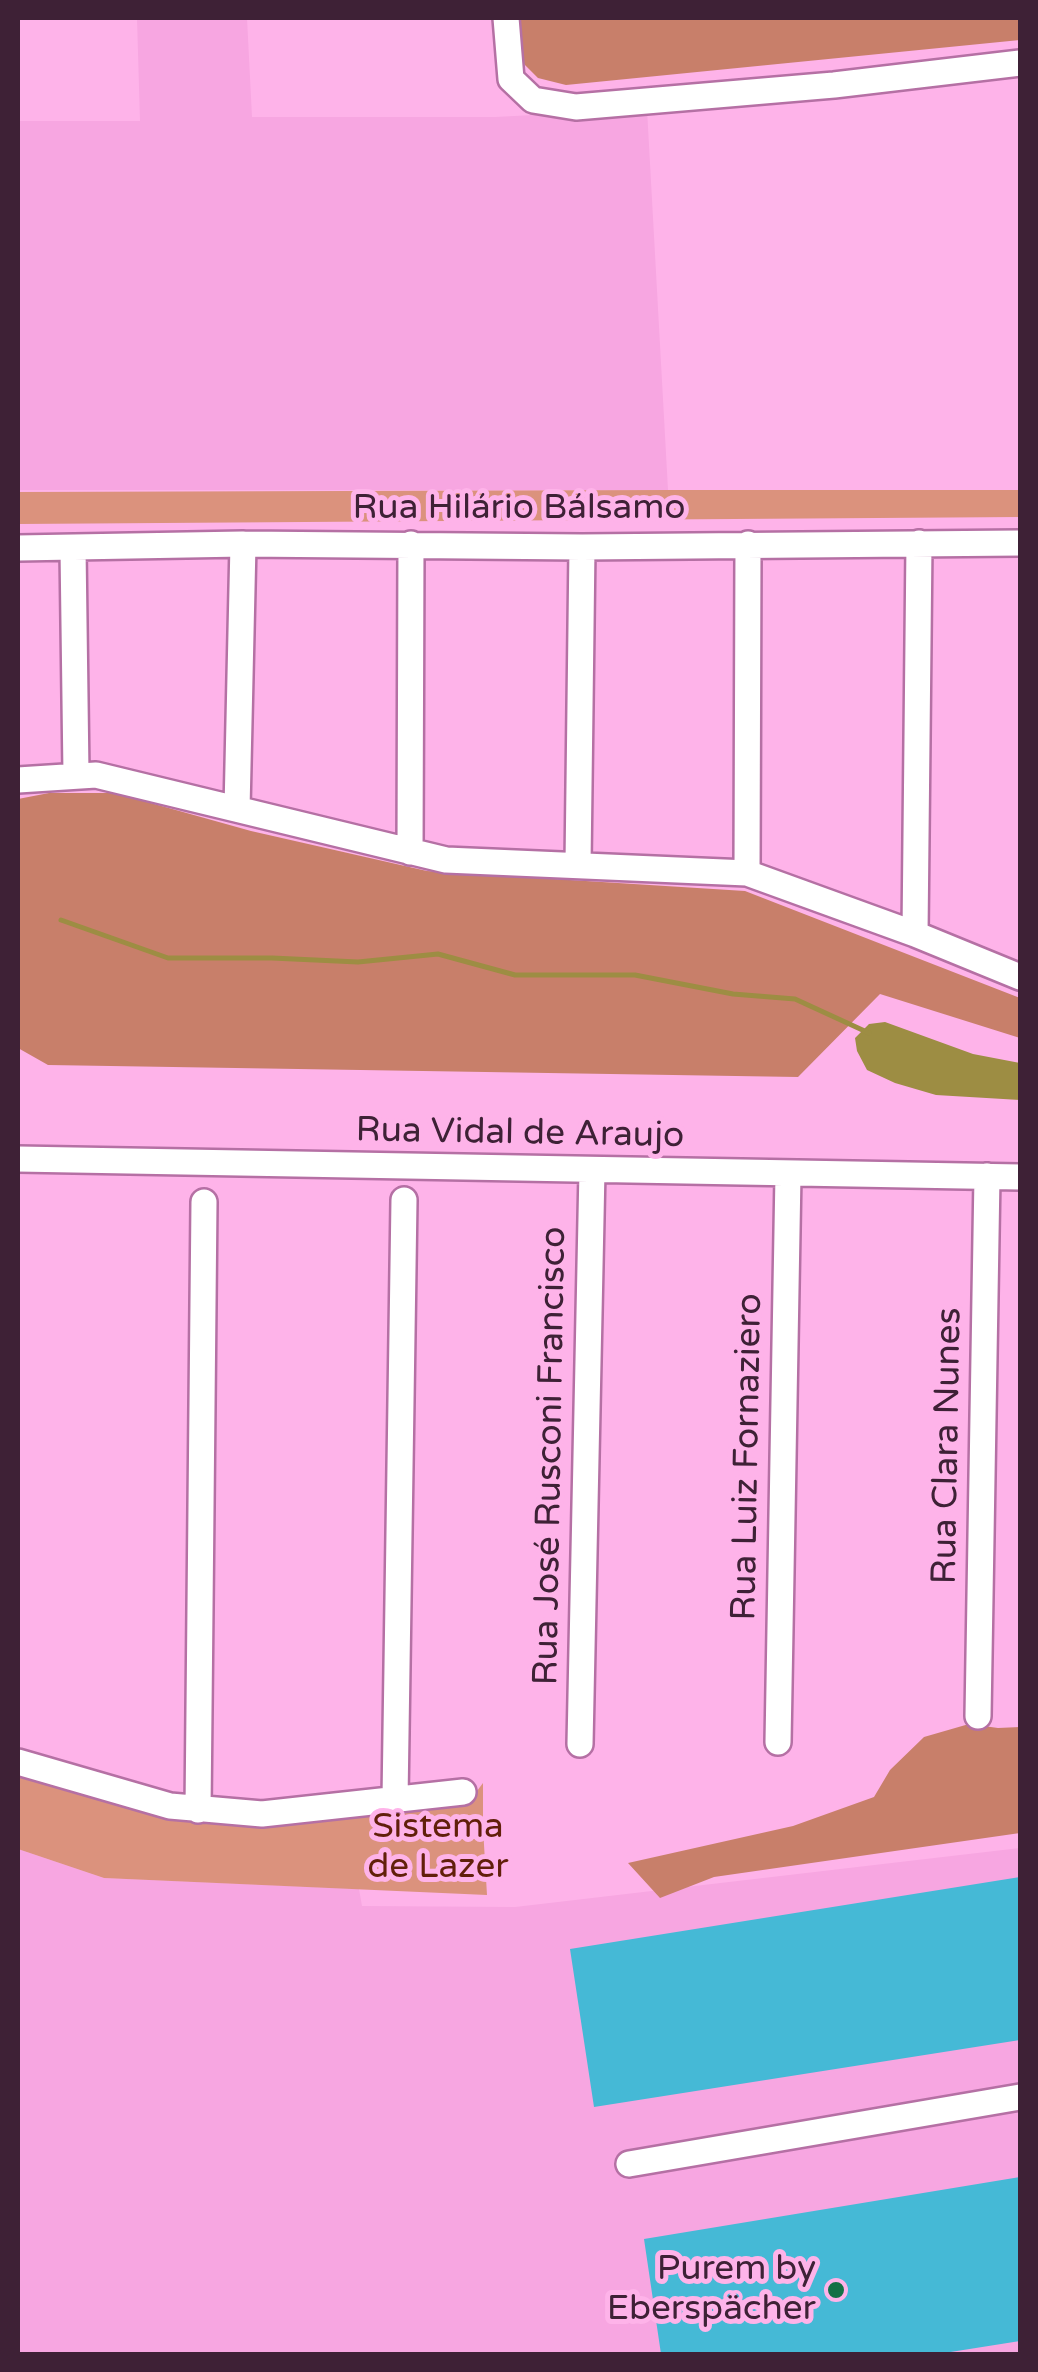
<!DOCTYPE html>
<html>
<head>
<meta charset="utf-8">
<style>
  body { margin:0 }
  #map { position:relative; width:1038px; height:2372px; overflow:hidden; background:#feb3e9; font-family:"Varela Round",sans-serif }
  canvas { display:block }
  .frame { position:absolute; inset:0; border:20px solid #3e2136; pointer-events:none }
</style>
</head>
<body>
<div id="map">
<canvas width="1038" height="2372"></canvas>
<div class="frame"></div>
</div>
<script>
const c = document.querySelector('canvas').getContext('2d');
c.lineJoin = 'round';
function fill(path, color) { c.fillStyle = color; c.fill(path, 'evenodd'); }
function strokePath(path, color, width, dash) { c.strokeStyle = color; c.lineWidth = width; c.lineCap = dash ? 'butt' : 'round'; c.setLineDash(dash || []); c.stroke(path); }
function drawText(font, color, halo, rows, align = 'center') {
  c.font = font + ' "Varela Round",sans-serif'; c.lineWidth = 10; c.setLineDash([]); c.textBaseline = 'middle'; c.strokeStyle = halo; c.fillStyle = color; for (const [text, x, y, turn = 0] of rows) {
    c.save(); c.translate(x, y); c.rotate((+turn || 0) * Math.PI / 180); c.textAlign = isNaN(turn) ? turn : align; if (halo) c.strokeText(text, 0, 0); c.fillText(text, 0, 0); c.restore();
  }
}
fill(new Path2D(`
  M137,18H247L252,117H495L647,109L668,490H18V121H140Z
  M1020,1848V2354H18V1849L104,1878L359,1889L362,1906L515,1907Z`), '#f7a6e1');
fill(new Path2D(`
  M668,490H1020V517L18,524V492Z
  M18,1770L192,1819L215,1824L238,1825L471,1799L483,1783V1828L487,1895L104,1878L18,1849Z`), '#db927d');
fill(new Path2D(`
  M518,18H1020V40L566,85L538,78L524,64Z
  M49,793H115L251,831L427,871L745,891L1020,998V1038L880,994L798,1077L48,1065L18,1048V799Z
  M969,1724L998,1728L1020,1727V1833L714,1877L660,1898L628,1863L793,1826L874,1797L890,1770L924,1737Z`), '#c87f6a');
fill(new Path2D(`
  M885,1022L973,1054L1020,1063V1100L936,1095L895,1083L867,1070L857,1051L855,1038L869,1024Z`), '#9d8d43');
strokePath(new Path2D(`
  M61,920L168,958H272L358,962L438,954L515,975H635L733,994L795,999L869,1033`), '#9d8d43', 5);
fill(new Path2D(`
  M1020,1877V2040L594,2107L570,1949Z
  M1020,2177V2341L938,2354H661L644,2239Z`), '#45b9d6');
const minor = new Path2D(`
  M506,18L511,79L533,100L576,107L834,85L1020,63
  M18,548L243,544L582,547L1020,543
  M73,548L76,774
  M18,780L96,775L446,860L747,873L915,934L1020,977
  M237,809L243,544
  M410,852L411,544
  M578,864L582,547
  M747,873L748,544
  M915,934L919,543
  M18,1159L1020,1177
  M978,1716L987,1176
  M778,1742L788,1174
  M580,1744L592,1170
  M18,1762L170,1806L262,1814L463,1792
  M395,1799L404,1200
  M198,1810L204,1202
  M629,2164L1020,2097`);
strokePath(minor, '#b570a4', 30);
strokePath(minor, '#fff', 25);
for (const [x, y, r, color] of [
  [836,2290,10,"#147146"]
]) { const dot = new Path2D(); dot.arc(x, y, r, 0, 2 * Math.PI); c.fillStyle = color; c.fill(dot); strokePath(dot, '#feb3e9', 4); }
drawText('35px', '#3e2136', '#feb3e9', [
  ["Rua Hilário Bálsamo",519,509],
  ["Rua Vidal de Araujo",520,1134,1],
  ["Rua Clara Nunes",948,1446,-89],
  ["Rua José Rusconi Francisco",551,1456,-89],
  ["Rua Luiz Fornaziero",748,1457,-89]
]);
drawText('35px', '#611f0a', '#feb3e9', [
  ["Sistema",438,1828],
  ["de Lazer",438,1868]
]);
drawText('35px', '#3e2136', '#feb3e9', [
  ["Purem by",816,2270],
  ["Eberspächer",816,2310]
], 'right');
</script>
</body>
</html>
